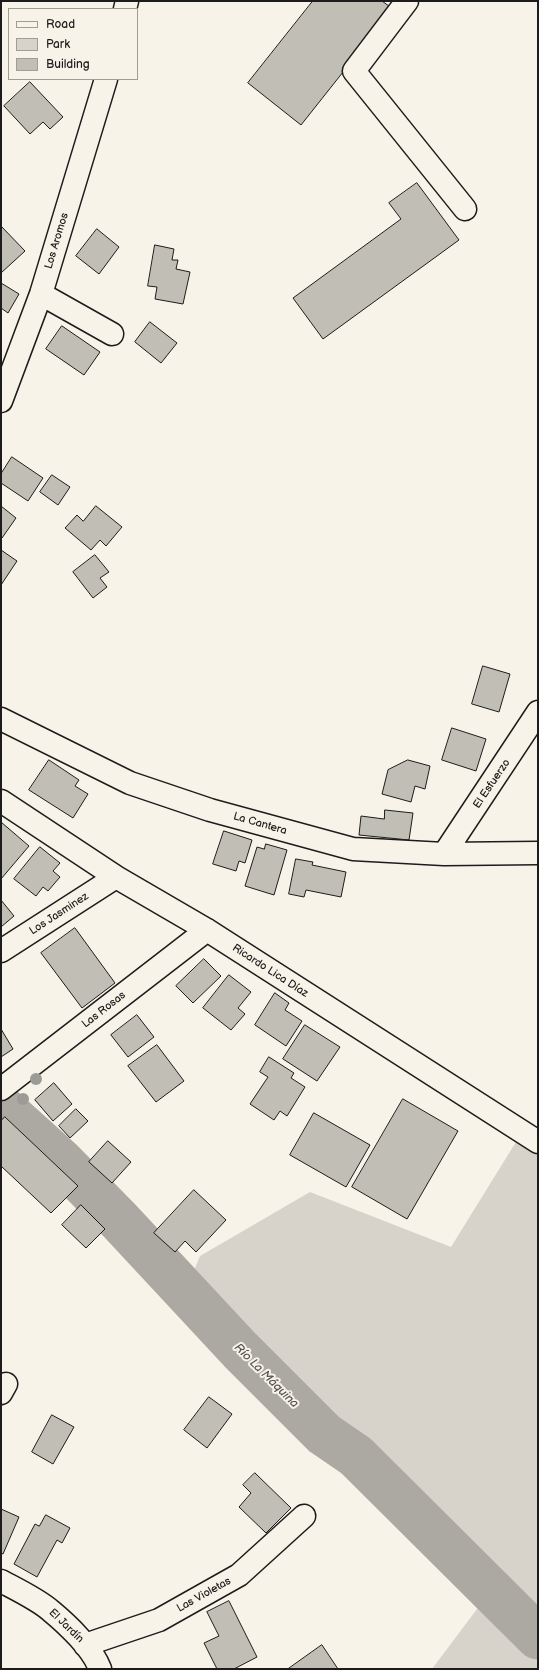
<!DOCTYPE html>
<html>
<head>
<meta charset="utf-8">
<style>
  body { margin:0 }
  #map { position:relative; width:539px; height:1670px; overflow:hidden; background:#f7f3e8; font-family:"Balsamiq Sans",sans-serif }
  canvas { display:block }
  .frame { position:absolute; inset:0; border:2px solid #1c1c1c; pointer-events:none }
  .legend { position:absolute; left:8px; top:8px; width:130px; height:72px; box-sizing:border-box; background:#f7f3e8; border:1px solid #9f9d96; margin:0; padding:5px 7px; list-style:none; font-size:12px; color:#1c1c1c }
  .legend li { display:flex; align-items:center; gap:8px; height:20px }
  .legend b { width:20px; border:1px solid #9f9d96 }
</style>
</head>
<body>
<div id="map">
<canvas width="539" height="1670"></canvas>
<div class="frame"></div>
<ul class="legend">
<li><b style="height:5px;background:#f7f3e8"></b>Road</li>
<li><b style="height:11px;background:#d7d3cb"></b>Park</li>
<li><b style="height:11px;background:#c0beb5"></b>Building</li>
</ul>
</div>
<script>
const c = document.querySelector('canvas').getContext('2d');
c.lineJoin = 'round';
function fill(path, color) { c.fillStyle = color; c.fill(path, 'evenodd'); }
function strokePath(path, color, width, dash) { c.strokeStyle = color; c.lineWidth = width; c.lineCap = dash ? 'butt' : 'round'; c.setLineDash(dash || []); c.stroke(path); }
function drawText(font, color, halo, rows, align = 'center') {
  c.font = font + ' "Balsamiq Sans",sans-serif'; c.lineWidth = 4; c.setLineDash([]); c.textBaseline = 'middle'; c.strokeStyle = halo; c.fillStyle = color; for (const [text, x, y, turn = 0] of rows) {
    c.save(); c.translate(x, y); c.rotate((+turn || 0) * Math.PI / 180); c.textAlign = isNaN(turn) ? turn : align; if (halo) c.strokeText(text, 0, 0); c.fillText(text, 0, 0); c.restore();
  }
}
fill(new Path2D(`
  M524,1129L538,1138V1669H432L480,1605L178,1310L200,1256L310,1192L451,1247Z`), '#d7d3cb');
strokePath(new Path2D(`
  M1,1107L62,1162L120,1221L240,1350L324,1434L356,1456L538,1637`), '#aca9a2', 45);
const building = new Path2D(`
  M313,1H382L393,9L301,125L248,83Z
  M30,82L63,117L50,129L43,122L30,134L4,106Z
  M417,183L459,240L323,339L293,298L401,219L389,203Z
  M1,226L25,251L1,273Z
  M97,229L119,247L99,274L76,256Z
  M155,245L174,249L172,260H178L176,269L190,272L183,304L155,299L157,287L148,286Z
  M1,283L19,294L8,313L1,308Z
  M150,322L177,343L161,363L135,342Z
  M62,326L100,352L84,375L46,349Z
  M12,457L43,478L28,501L1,483V474Z
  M52,475L70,487L58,505L40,492Z
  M1,506L16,518L2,538L1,537Z
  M96,506L122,527L106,546L100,540L91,550L65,528L77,515L83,521Z
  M1,550L17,561L1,585Z
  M95,555L109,572L100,578L107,587L93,598L73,572Z
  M483,666L510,674L499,712L472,704Z
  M452,728L486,739L476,771L442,760Z
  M49,760L79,780L75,786L88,794L73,818L29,790Z
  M408,760L430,766L425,789L415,786L411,802L382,794L388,770Z
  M385,810L413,813L409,840L359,835L361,816L384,819Z
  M1,822L29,846L1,879Z
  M224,831L252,840L245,863L239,861L236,871L213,864Z
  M266,844L287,850L274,895L245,886L257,847L264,849Z
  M40,847L60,863L53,871L60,877L48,891L43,887L36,896L14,879Z
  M296,859L313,862L312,865L346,872L341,897L306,890L304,897L289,894Z
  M1,900L14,916L1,927Z
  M75,928L115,983L82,1008L41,953Z
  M204,959L221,976L193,1003L176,986Z
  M229,975L251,992L238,1008L245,1014L231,1030L203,1008Z
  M275,993L289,1003L285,1010L302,1021L286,1046L255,1025Z
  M137,1015L154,1037L128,1057L111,1035Z
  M305,1025L340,1047L317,1081L283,1059Z
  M1,1029L13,1049L1,1057Z
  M157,1045L184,1081L156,1102L128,1066Z
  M269,1057L294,1073L291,1078L305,1087L287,1116L280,1111L274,1120L250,1104L268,1077L260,1072Z
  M54,1083L72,1104L53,1121L35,1100Z
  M403,1099L458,1131L407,1219L352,1187Z
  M76,1109L88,1121L70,1138L59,1126Z
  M314,1113L370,1145L346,1187L290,1155Z
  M5,1117L78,1186L51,1213L1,1166V1121Z
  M108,1141L131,1162L112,1183L89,1162Z
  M194,1190L226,1220L196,1252L185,1241L175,1252L154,1233Z
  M81,1205L105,1229L86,1248L62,1225Z
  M209,1397L232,1414L207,1448L184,1430Z
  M52,1415L74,1427L53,1464L32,1452Z
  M255,1473L291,1508L266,1533L239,1507L251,1493L243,1485Z
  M1,1509L19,1517L3,1554L1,1553Z
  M46,1515L70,1528L62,1543L57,1540L37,1577L14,1564L35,1524L39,1526Z
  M229,1601L257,1657L234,1669H217L204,1643L219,1636L207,1612Z
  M322,1645L338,1669H288Z`);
fill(building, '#c0beb5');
strokePath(building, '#1c1c1c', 1);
const minor = new Path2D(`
  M407,1L354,71L465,209
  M125,9L127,1
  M41,294L112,334
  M1,401L41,294L106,79
  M1,719L130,783L210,810L353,849L444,854L538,853
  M1,801L116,877L207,930L538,1142
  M444,854L538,712
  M1,951L116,877
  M1,1089L207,930
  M1,1393L6,1384
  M1,1581C16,1589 39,1600 51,1611C68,1625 93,1649 100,1669
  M85,1645L159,1620L239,1575L304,1516`);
strokePath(minor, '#1c1c1c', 25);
strokePath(minor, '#f7f3e8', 22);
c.fillStyle = '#9d9b95';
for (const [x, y] of [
  [36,1079],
  [23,1099]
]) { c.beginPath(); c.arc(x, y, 6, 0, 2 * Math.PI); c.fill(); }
drawText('11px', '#1c1c1c', '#f7f3e8', [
  ["Los Aromos",57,241,-73],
  ["El Esfuerzo",492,784,-56],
  ["La Cantera",260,824,16],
  ["Los Jasminez",59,914,-33],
  ["Ricardo Lica Díaz",270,971,33],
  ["Las Rosas",104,1010,-38],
  ["Las Violetas",204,1595,-29],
  ["El Jardín",66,1626,44]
]);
drawText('italic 12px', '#565452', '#f7f3e8', [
  ["Río La Máquina",266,1376,45]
]);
</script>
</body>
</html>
